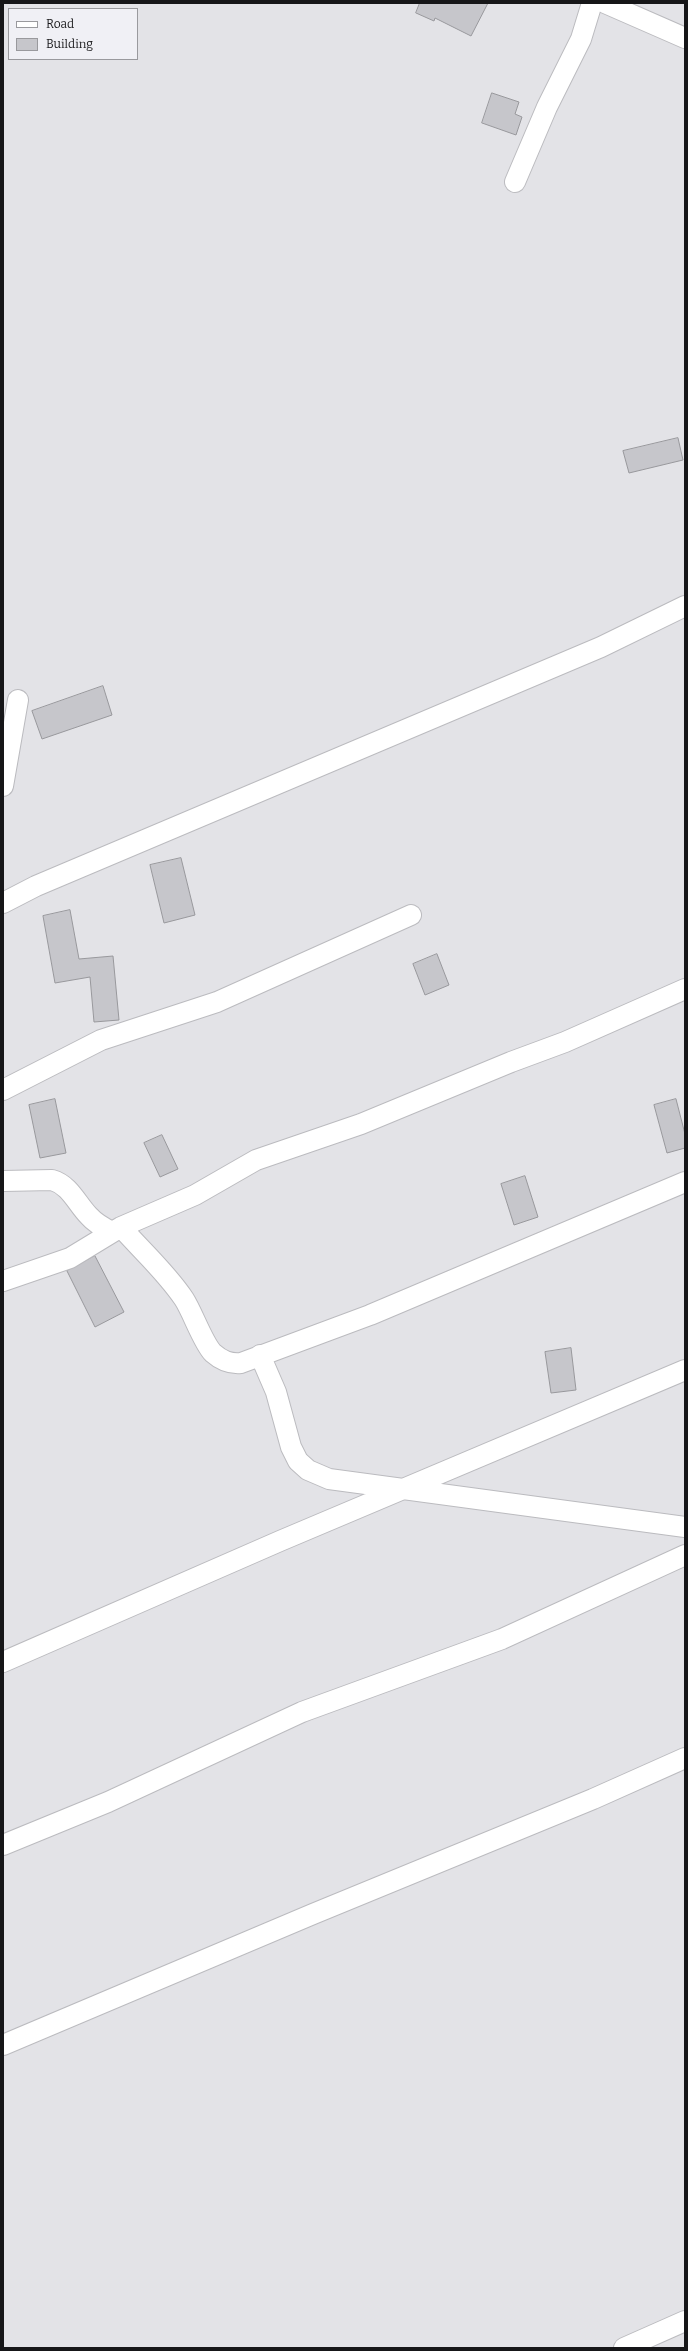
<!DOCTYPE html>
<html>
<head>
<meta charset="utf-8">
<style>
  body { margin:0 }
  #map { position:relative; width:688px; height:2351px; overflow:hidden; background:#e3e3e7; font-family:Bitter,serif }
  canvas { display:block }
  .frame { position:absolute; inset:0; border:4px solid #161618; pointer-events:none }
  .legend { position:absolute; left:8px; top:8px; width:130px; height:52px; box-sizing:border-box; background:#f0f0f5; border:1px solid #99999d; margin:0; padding:5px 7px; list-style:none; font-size:12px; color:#161618 }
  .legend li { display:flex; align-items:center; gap:8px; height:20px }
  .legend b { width:20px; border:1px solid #99999d }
</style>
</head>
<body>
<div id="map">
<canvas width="688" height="2351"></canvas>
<div class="frame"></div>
<ul class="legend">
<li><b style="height:5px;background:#fff"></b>Road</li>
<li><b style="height:11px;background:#c6c6cb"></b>Building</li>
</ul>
</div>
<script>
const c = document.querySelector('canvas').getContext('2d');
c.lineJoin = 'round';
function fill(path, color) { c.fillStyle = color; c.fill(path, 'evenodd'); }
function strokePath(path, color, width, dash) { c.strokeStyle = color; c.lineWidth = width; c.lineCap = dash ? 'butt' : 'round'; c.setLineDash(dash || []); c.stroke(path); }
const building = new Path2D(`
  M420,3H488L471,36L435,18L434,21L416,13Z
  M492,93L519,102L515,114L522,117L516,135L482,123Z
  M678,438L683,460L629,473L623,451Z
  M103,686L112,715L42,739L32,711Z
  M181,858L195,915L164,923L150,865Z
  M70,910L79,959L113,956L119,1020L94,1022L90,977L55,983L43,916Z
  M437,954L449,985L425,995L413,964Z
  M55,1099L66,1153L40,1158L29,1105Z
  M676,1099L685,1134V1148L667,1153L654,1105Z
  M162,1135L178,1169L160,1177L144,1143Z
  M525,1176L538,1217L514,1225L501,1184Z
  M95,1256L124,1312L95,1327L67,1271Z
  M571,1348L576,1390L551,1393L545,1352Z`);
fill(building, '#c6c6cb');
strokePath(building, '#98989c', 1);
const street = new Path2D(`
  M605,3L685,38
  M515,182L547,107L581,39L592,3
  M3,786L18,700
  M3,903L36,886L601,647L685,606
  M3,1090L101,1040L217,1002L411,915
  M3,1181L52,1180C70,1185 77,1204 89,1216C95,1223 104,1228 112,1232
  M121,1227C142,1251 166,1272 184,1299C193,1313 203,1343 213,1353C222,1361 230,1364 241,1363L370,1315L685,1182
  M3,1281L70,1258L121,1227L195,1195L256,1160L361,1124L511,1062L565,1042L685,989
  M260,1355L276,1392L291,1447L298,1461L308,1470L329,1479L685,1527
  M3,1662L280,1541L685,1370
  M3,1845L108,1802L302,1712L502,1639L685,1555
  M3,2045L313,1914L593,1799L685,1758
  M624,2348L685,2321`);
strokePath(street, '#bbbbbf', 22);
strokePath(street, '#fff', 20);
</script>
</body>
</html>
